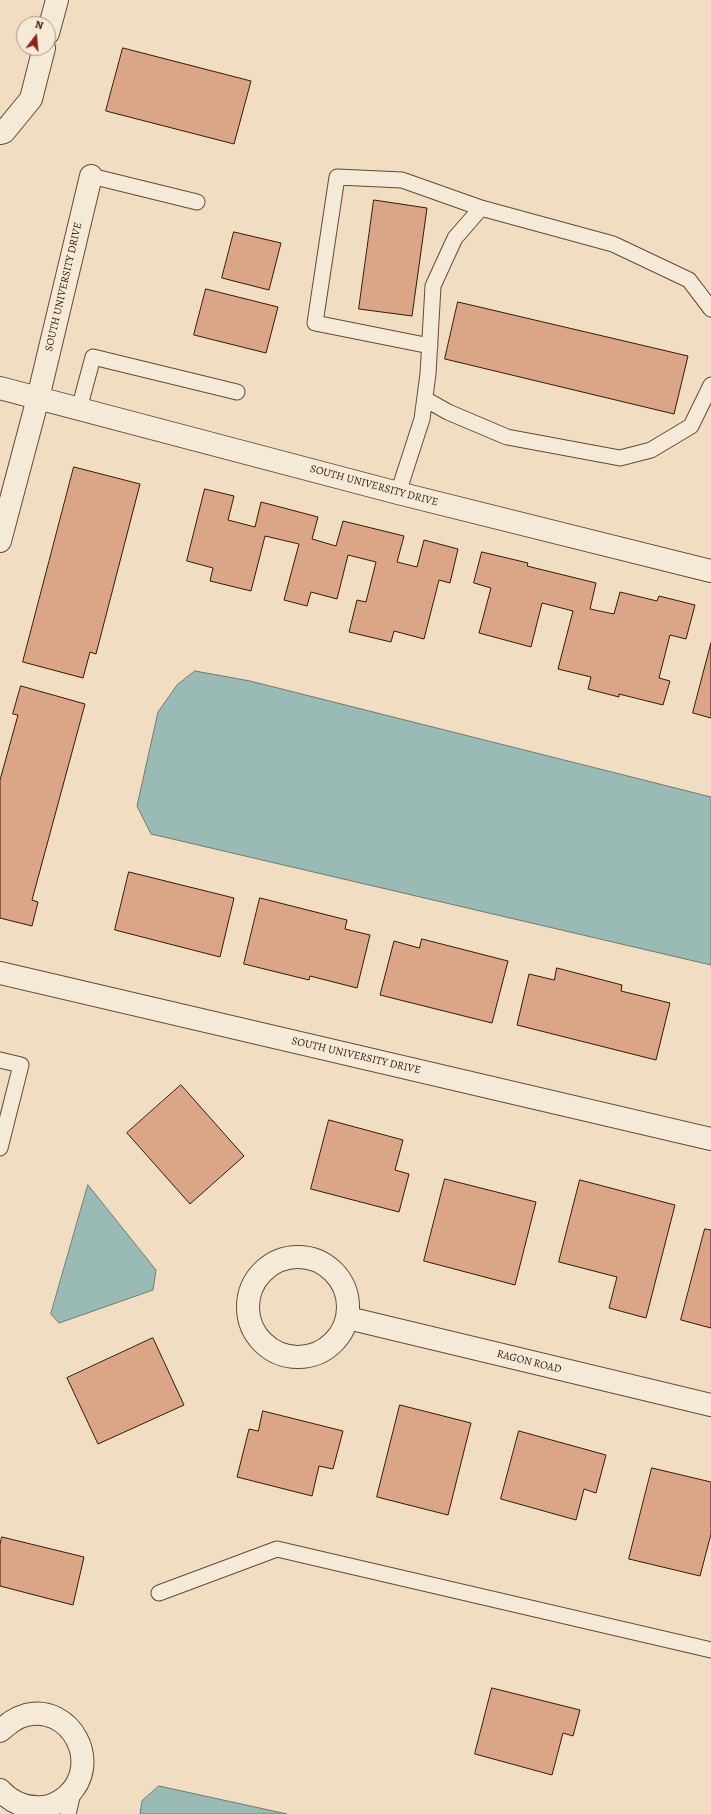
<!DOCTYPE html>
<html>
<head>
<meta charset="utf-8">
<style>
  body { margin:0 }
  #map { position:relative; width:711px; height:1814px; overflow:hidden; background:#f0ddc2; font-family:Alegreya,serif }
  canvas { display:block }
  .north { position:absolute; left:16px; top:16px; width:40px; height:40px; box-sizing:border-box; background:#f5e9d7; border:1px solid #a99683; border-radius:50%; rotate:16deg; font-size:11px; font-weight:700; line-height:16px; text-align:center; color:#371a05 }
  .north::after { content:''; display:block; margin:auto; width:14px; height:18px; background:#8f2418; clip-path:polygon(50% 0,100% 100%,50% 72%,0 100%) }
</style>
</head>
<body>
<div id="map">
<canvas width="711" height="1814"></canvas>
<div class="north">N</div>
</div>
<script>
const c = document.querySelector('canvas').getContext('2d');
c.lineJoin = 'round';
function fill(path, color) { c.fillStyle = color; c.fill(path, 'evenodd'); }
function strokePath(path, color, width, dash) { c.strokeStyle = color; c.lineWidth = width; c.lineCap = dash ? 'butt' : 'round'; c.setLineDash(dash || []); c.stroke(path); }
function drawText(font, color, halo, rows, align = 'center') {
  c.font = font + ' Alegreya,serif'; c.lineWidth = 3.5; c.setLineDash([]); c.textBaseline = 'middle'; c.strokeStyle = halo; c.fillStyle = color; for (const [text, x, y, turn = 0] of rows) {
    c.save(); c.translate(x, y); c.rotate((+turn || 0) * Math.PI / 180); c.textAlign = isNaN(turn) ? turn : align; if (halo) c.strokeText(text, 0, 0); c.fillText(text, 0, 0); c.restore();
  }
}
const water = new Path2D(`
  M195,671L250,681L711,797V965L151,834L137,806L158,712L177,685Z
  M88,1185L156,1270L153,1290L59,1323L51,1314Z
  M159,1786L287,1814H140L142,1801Z`);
fill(water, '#9abbb5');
strokePath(water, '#727b6f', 1);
const building = new Path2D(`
  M123,48L251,81L234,144L106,111Z
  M374,200L427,208L412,316L359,309Z
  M234,232L281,243L269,290L222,278Z
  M206,289L278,307L266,353L194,335Z
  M458,302L688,356L674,414L445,359Z
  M74,467L140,484L96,654L90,652L83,678L23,662Z
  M205,489L234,496L228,520L255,527L261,502L318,517L312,539L336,546L343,521L404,536L397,562L417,567L424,540L458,549L450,583L439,580L424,639L394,631L391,642L349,632L357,600L366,602L376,562L348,555L337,599L311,592L307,606L284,600L299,544L265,536L251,591L210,581L213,568L187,561Z
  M482,552L528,563L527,566L596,583L590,609L614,614L620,592L657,601L659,596L695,605L686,639L670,635L659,678L670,681L663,705L619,694V697L588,689L591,677L558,669L573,611L542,603L531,647L479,633L491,588L474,583Z
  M711,643V718L693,713Z
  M21,686L85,704L32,900L38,902L32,926L0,918V780L18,715L13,714Z
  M129,872L234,898L220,957L115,930Z
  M260,898L347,920L345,929L370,935L357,988L310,976L309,980L244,964Z
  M422,939L508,961L492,1023L380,995L394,941L419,948Z
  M557,968L622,985L621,991L670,1003L656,1060L517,1025L529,974L554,980Z
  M181,1085L244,1156L190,1204L127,1133Z
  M329,1120L403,1140L395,1170L409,1174L399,1212L311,1189Z
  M445,1179L536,1202L515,1285L424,1261Z
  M580,1180L675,1205L646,1318L609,1308L617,1277L559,1262Z
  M705,1229L711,1230V1328L681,1320Z
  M153,1338L184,1405L98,1444L67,1378Z
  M400,1405L471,1423L448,1515L377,1497Z
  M263,1411L343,1431L333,1469L319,1466L312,1496L237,1477L249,1429L258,1431Z
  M519,1431L606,1455L596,1493L584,1489L576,1520L501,1499Z
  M652,1468L711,1482V1534L700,1576L629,1559Z
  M2,1537L84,1557L73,1605L0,1586V1545Z
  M492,1688L580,1710L573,1736L563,1733L552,1775L475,1754Z`);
fill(building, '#dba588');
strokePath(building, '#371a05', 1);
const service = new Path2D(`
  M91,176L197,202
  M430,346L315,323L337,177L402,180L481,208
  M425,399L448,412L507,437L620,458L651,450L691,426L711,385
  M79,409L93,357L237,392
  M398,493L422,419L428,374L433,286L455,238L481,208L613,244L689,280L711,309
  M0,1060L21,1065L0,1148
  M159,1593L277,1549L711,1650
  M68,1814L74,1789`);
const minor = new Path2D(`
  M48,33L57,0
  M0,133L4,132L31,99L44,48
  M0,388L398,493L711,571
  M0,541L38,398L91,176
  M0,973L711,1139
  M248 1307a50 50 0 1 1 100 0a50 50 0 1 1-100 0Z
  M348,1318L711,1405
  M0,1731C8,1724 15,1718 26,1715C71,1704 102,1763 68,1795C61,1801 53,1806 44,1807C26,1809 12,1803 0,1790`);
strokePath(service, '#654b34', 17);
strokePath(minor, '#654b34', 24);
strokePath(service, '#f5e9d7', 15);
strokePath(minor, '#f5e9d7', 22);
drawText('11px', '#371a05', '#f5e9d7', [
  ["SOUTH UNIVERSITY DRIVE",64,287,-77],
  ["SOUTH UNIVERSITY DRIVE",374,486,15],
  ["SOUTH UNIVERSITY DRIVE",356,1056,13],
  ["RAGON ROAD",529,1362,14]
]);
</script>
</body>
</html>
